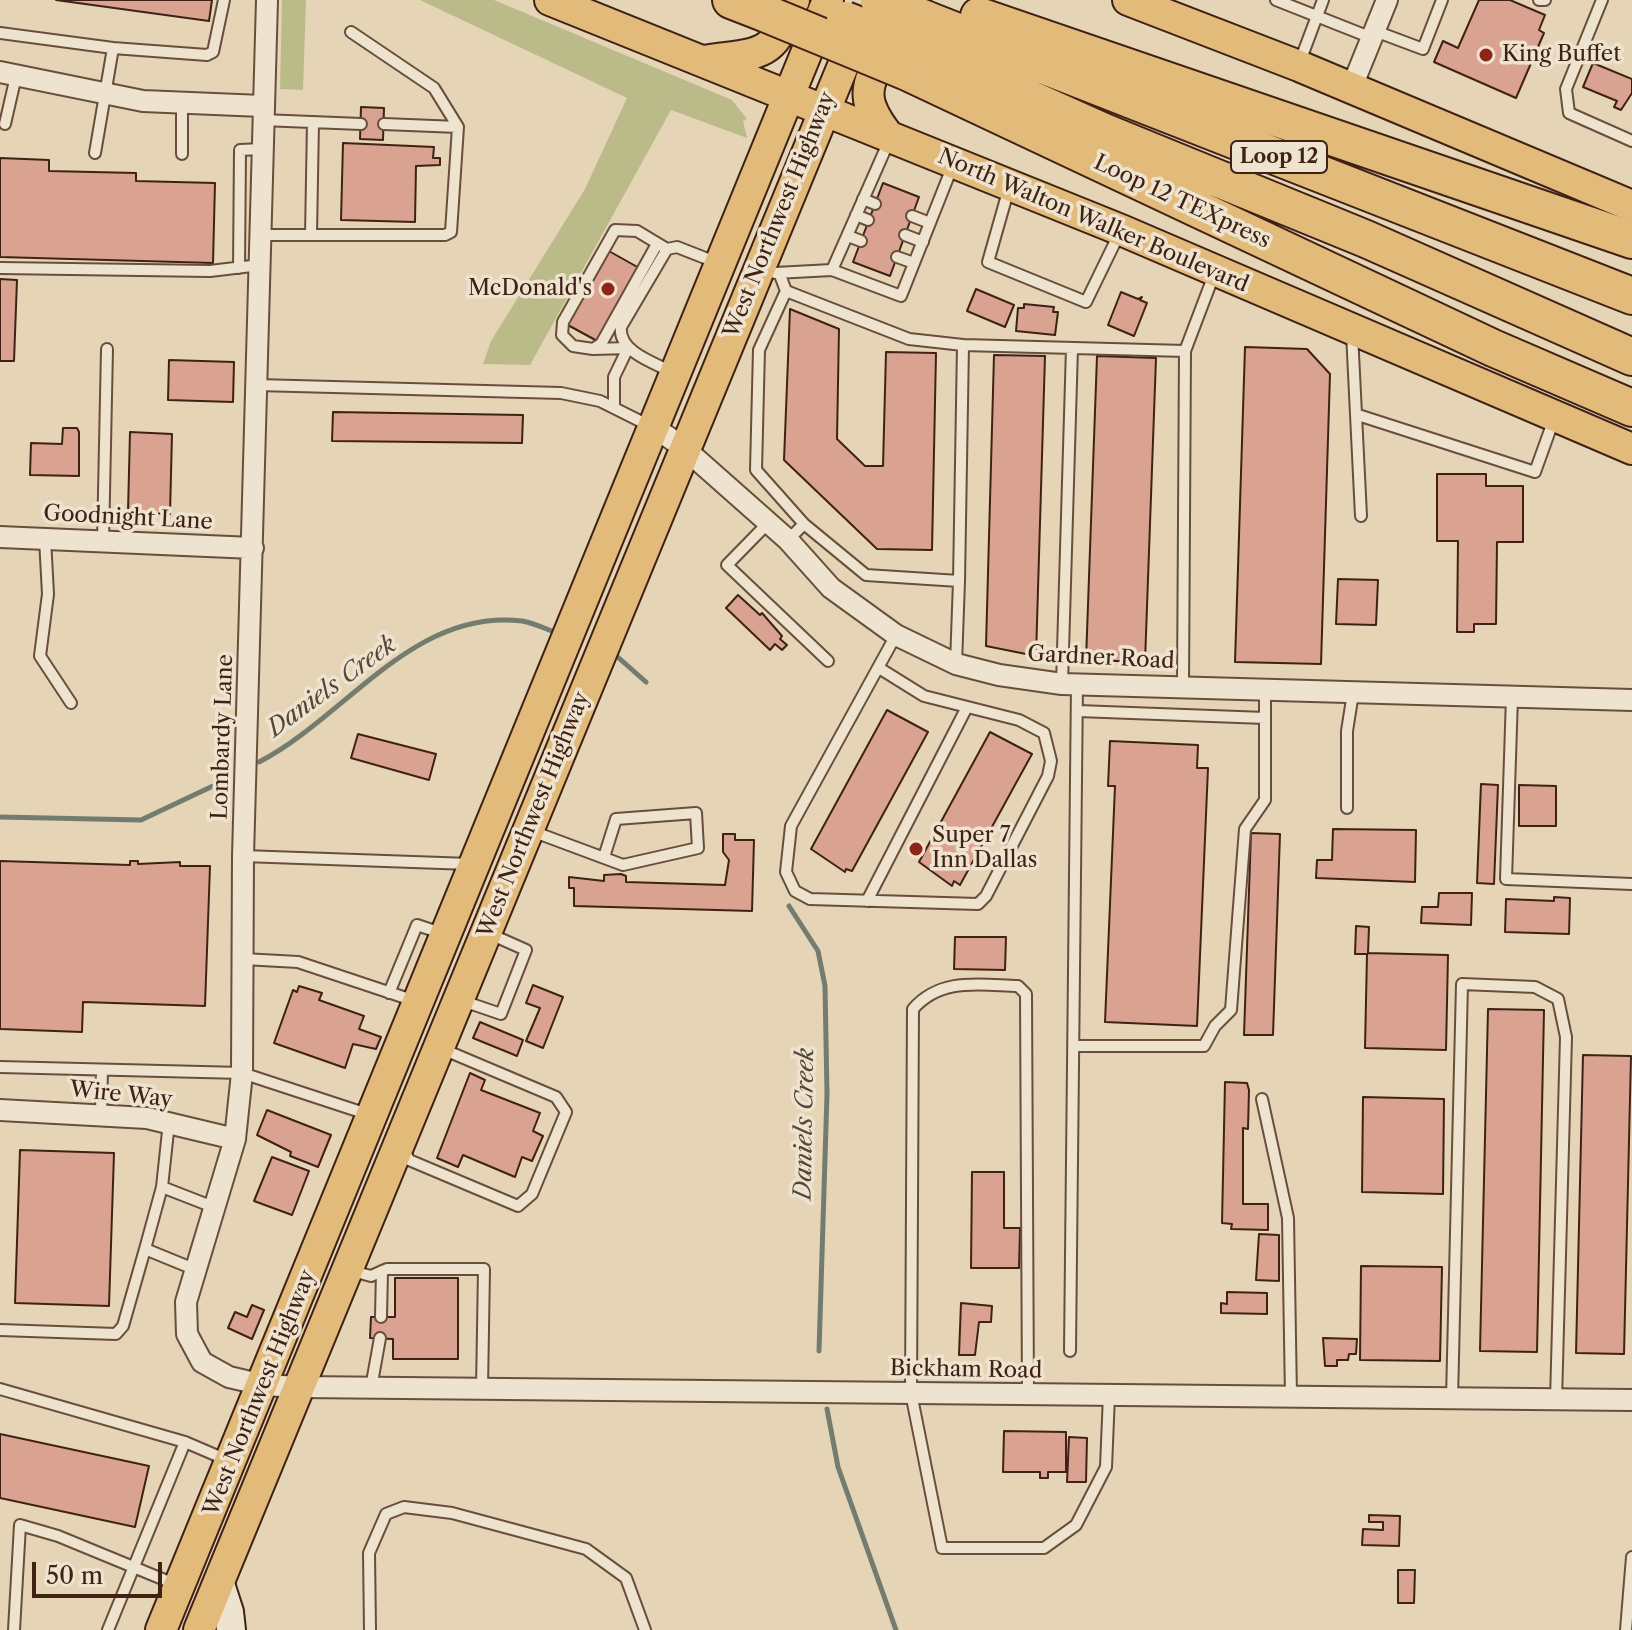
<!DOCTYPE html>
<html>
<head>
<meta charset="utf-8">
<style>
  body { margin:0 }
  #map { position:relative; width:1632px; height:1630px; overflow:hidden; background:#e5d4b5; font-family:"Libre Caslon Text",serif }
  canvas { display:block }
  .scale { position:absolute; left:32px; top:1562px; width:130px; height:36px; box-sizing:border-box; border:4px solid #3f2115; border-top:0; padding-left:10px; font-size:24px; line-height:28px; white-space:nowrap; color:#3f2115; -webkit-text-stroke:6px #eee3cf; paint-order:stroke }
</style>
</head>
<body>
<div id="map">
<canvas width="1632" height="1630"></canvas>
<div class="scale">50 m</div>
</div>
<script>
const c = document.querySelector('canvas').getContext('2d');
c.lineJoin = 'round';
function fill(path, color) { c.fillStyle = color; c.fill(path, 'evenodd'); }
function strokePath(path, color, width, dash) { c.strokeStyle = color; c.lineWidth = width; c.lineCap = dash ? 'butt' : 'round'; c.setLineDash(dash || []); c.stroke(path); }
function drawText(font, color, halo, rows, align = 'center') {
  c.font = font + ' "Libre Caslon Text",serif'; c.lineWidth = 7; c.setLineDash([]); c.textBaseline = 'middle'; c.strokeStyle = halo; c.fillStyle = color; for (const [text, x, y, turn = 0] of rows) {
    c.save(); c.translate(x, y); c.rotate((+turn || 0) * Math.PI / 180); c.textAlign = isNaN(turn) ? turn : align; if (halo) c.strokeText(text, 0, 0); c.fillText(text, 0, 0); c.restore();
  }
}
fill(new Path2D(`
  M282,0H306L303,90L280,89Z
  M420,0H494L732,100L747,119L743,121L747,138L671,110L530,365L483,364L491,341L585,189L627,98Z`), '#bbbb89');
strokePath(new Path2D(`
  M612,652L646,682
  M259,762C346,717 413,608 522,621C534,623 546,629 557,633
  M0,817L141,820L215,785
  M789,906L818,951L825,986L827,1094L819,1351
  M827,1409L838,1467L896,1630`), '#737c6f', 5);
const building = new Path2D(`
  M56,0H212L209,21Z
  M1479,0H1510L1545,15L1539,30L1544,33L1516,98L1434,62L1443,41L1458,48Z
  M1593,63L1632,79V93L1621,110L1614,107L1617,101L1583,87Z
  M361,107L384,108L383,140L360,139Z
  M343,143L434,147L433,158H440V165L416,166L415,222L341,220Z
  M0,158L49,160V171L136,173V181L215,183L213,263L0,257Z
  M883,183L919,197L890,276L853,262Z
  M607,250L641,269L599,342L566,324Z
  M0,279L17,280L14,361H0Z
  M976,289L1014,305L1005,327L967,311Z
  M1121,292L1138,299L1142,297L1140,300L1147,303L1134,336L1108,325Z
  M1024,304L1054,307L1053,312H1058L1055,335L1016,331L1018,308H1024Z
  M790,309L839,329L837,439L865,466H883L886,352L936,353L932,550L877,549L784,460Z
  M1245,347L1307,349L1330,374L1321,664L1235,662Z
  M994,355L1045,356L1036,656L986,646Z
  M1097,356L1156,358L1145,662L1086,660Z
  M169,360L234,362L233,402L168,400Z
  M333,412L523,415L522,443L332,441Z
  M63,428H77L79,432V476L30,475L31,443L62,444Z
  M130,432L172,434L170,514L128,512Z
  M1437,474H1486V486H1523V542H1497L1496,624H1474V632H1457L1458,541H1437Z
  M1338,579L1378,580L1376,625L1336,624Z
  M738,595L760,615L762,613L782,636L780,639L787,645L782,650L775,644L770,650L726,608Z
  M887,710L928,732L852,871L846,869L845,872L811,849Z
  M990,732L1032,754L960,885L954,881L952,886L919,862Z
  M358,734L436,754L429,780L351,758Z
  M1110,741L1198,745L1197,768H1208L1197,1026L1105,1022L1115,786H1108Z
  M1481,784L1498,785L1494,884L1477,883Z
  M1519,785L1556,786V826H1519Z
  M1333,829L1416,830L1415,882L1316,878L1317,860H1332Z
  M1251,833L1280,834L1273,1035H1244Z
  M723,834H735V840H754L752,911L574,906V888H569V877L604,881V875L621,874L626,876V882L725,885L729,860L723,852Z
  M0,861L130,865V861H138V864L180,862V866H210L205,1006L83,1002L82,1032L0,1029Z
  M1439,893H1472L1471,925L1421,923L1422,907H1438Z
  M1554,897L1570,898L1569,934L1505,932L1506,899L1554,901Z
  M1356,926L1369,927L1368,953L1448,955L1446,1050L1365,1048L1367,954H1355Z
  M955,937H1006L1005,970L954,969Z
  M533,985L563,997L543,1048L526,1041L540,1008L526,1003Z
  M299,986L322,993L319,1000L364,1016L359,1029L381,1037L376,1049L353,1044L345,1068L274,1043L293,990L297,992Z
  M1488,1009L1544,1010L1537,1352L1480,1351Z
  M480,1022L523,1040L517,1056L473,1038Z
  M1583,1055L1631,1056L1624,1354L1576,1353Z
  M470,1073L485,1080L481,1090L540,1113L533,1131L543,1136L532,1161L522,1157L515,1177L463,1155L458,1167L437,1158Z
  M1225,1082L1247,1083L1249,1090L1248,1129L1243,1128V1204H1268V1230L1231,1229L1232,1224L1222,1223Z
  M1363,1097L1444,1099L1443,1194L1362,1192Z
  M267,1110L331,1135L318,1167L290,1156L291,1152L257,1135Z
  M20,1150L114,1153L109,1306L15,1303Z
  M272,1157L309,1171L292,1215L254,1201Z
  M972,1172H1004V1228H1020L1019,1268H971Z
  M1259,1234L1279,1235V1281L1256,1280Z
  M1361,1266L1442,1267L1440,1361L1360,1360Z
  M395,1278H458V1359H393V1339L370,1338L371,1317H395Z
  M1227,1292L1267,1293V1314L1221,1313V1303L1227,1304Z
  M961,1303L992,1306L991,1322H979L975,1355H959Z
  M252,1305L264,1310L252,1339L228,1328L235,1312L247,1317Z
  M1323,1338L1357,1339L1356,1354H1349L1348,1360H1337V1366H1325Z
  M1004,1431L1066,1432V1472H1048V1478H1040V1472H1003Z
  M0,1434L149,1466L135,1527L0,1498Z
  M1069,1437L1087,1438L1086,1482H1067Z
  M1369,1515L1400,1516L1399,1546L1362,1545L1363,1529L1383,1530V1522H1369Z
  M1398,1570H1415L1414,1603H1398Z`);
fill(building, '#daa391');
strokePath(building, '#3f2115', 2);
const lane = new Path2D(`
  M1276,0L1372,38
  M1539,0H1545
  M1602,0L1566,89L1569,113L1632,141
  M1375,31L1423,49L1442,0
  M351,32L434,88L458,127L384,124
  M0,33L113,48L207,55L213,52L224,0
  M1299,64L1323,0
  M262,120L361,124
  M5,124L16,76
  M889,141L832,270L901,296L953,165
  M95,153L113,48
  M182,154V102
  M1009,188L988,262L1086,302L1120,232
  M863,199L875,204
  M856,215L868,220
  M912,216L930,223
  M260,235H445L451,232L458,127
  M311,235L313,122
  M905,235L923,242
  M848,236L861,241
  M657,244L601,344L593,349L573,346L562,335L563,322L615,230L637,231L667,249
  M897,257L914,263
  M0,268L210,271L260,265
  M239,268L240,150L262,149
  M775,273L832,270
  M780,275L786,291L759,350L756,470L804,524L788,540
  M786,291L909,339L963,345
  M1352,333L1361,516
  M593,349L628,348L614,377V406
  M674,373C655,363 618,352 621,327L667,249L677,247L718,263
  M257,385L561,393L600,401L652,427
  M1358,415L1535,472L1554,419
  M768,523L727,565L828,661
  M804,524L866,575L959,581L956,664
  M45,539L48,594L40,656L71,703
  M103,541L107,349
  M959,581L963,345L1185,351L1215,272
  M879,668L924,696L1019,720L1044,733L1051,761L1048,776L986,896L978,904L810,899L795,891L786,872L791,826L896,635
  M1062,684L1072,348
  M1183,687L1185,351
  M1512,697L1506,879L1632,884
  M1078,711L1265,718
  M1347,808V731L1353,693
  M529,830L623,865L698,848L696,813L616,819L604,857
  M243,856L470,864
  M867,901L967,707
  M243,959L298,962L415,1001
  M389,993L417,925L441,933
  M460,1000L501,1014L526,950L490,934
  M1075,1046H1204L1215,1026L1231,1010L1245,829L1265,800V691
  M0,1067L242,1073L367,1114
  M1262,1099L1288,1218L1291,1397
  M101,1113L102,1070
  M169,1122L162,1187L145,1249L194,1269
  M404,1150L409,1160L518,1206L532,1194L566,1112L556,1097L440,1048
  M162,1187L216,1208
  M352,1271L371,1276L387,1269H484L482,1389
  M381,1317L382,1271
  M0,1330L116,1334L123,1326L145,1249
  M1070,1351L1077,684
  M371,1388L380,1338
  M0,1389L185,1442L227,1460
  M1028,1394L1026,994L1018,986C979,985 941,977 913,1009L911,1393L942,1548H1044L1076,1525L1106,1467L1109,1395
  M1452,1398L1462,984L1535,987L1558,999L1566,1037L1556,1400
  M14,1630L20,1525L58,1536L177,1585
  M108,1630L185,1442
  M370,1630L369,1553L386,1514L404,1507L452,1513L586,1549L626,1578L645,1630
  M1626,1630L1632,1557`);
const street = new Path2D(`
  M267,0L243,856L242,1073L235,1139L186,1302L187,1334L202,1362L229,1377L263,1385L300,1387L1632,1400
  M0,72L143,101L262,106
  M1351,89L1387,0
  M654,427L684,448L788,540L831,588L896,635L956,664L999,675L1062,684L1632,700
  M0,537L253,548
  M0,1110L147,1118L235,1139`);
const secondary = new Path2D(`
  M219,1581L229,1612L231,1630`);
const primary = new Path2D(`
  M550,0L1121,230L1632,449
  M1128,0L1299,66L1632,206
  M888,39C869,86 855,94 890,138
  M704,61C764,52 772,59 794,0
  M161,1630L828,0
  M199,1630L859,27`);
const highway = new Path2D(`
  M731,0L767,14
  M979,16L1632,240
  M925,19L1632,296
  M912,46L1104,132L1366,239L1632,357
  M905,71L1493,348L1632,408`);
strokePath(lane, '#684e3d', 14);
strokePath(street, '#684e3d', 24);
strokePath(secondary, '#3f2115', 32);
strokePath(primary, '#3f2115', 34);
strokePath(highway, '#3f2115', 40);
strokePath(lane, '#eee3cf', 10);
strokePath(street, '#eee3cf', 20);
strokePath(secondary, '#eee3cf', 28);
strokePath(primary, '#e2ba7a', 30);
strokePath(highway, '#e2ba7a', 36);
const highwayBridge = new Path2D(`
  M879,0L925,19
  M767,14L905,71
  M845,20L912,46`);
strokePath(highwayBridge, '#3f2115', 40, []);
strokePath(highwayBridge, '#e2ba7a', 36);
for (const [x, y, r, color] of [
  [1486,55,8,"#8f2418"],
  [608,289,8,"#8f2418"],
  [916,849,8,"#8f2418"]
]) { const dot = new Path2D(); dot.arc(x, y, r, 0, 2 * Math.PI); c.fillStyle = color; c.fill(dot); strokePath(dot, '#eee3cf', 3); }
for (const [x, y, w] of [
  [1279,157,96]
]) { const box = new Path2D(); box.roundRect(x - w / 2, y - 16, w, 32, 6); c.fillStyle = '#eee3cf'; c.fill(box); strokePath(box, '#3f2115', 2); }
drawText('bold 20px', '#3f2115', null, [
  ["Loop 12",1279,157]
]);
drawText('22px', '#3f2115', '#eee3cf', [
  ["King Buffet",1502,55],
  ["McDonald's",592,289,"right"],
  ["Super 7",932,836],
  ["Inn Dallas",932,861]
], 'left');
drawText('22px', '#3f2115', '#eee3cf', [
  ["Loop 12 TEXpress",1182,202,25],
  ["West Northwest Highway",780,215,-68],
  ["North Walton Walker Boulevard",1093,221,23],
  ["Goodnight Lane",128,518,3],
  ["Gardner Road",1101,658,3],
  ["Lombardy Lane",223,737,-88],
  ["West Northwest Highway",534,815,-68],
  ["Wire Way",121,1095,6],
  ["Bickham Road",966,1370,1],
  ["West Northwest Highway",260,1393,-68]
]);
drawText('italic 24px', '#55473a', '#eee3cf', [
  ["Daniels Creek",332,687,-36],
  ["Daniels Creek",805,1124,-89]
]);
</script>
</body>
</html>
